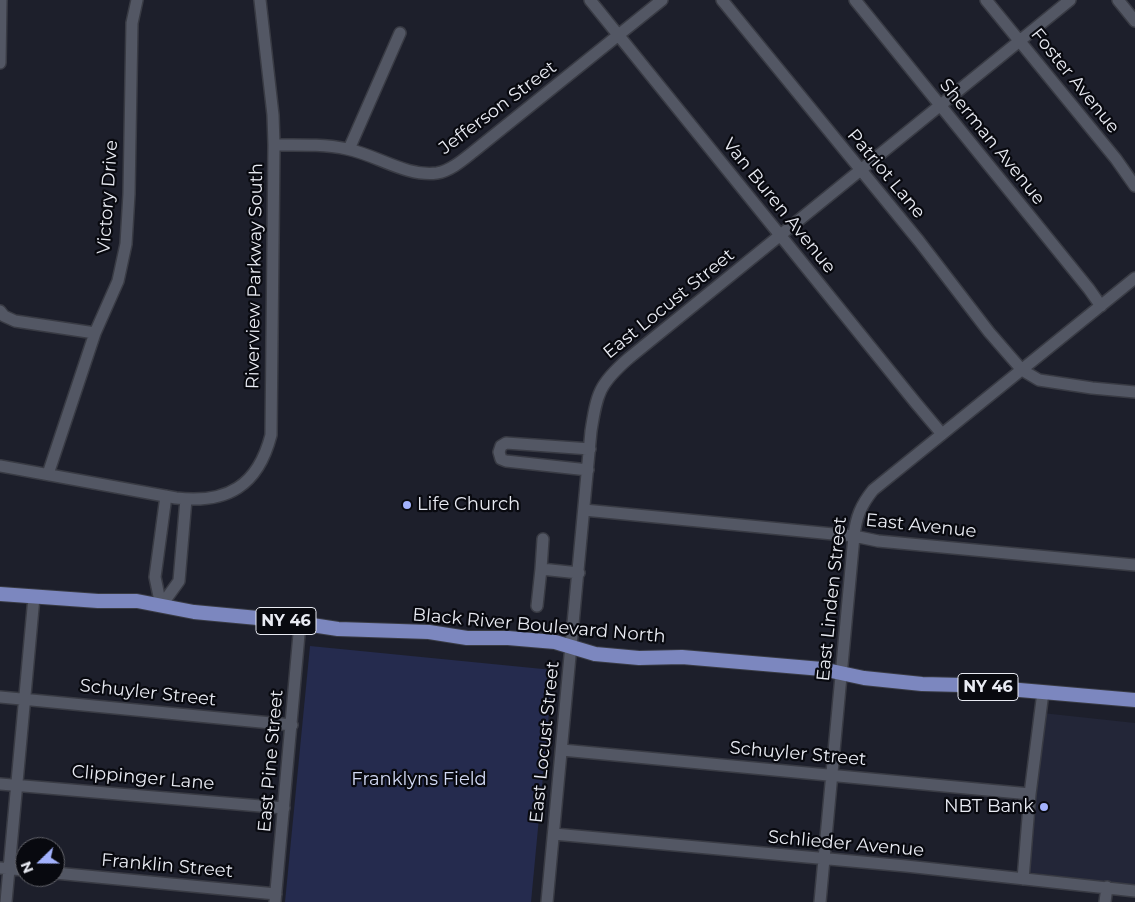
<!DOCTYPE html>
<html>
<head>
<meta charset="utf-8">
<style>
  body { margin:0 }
  #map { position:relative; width:1135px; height:902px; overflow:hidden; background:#1d1f2b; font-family:Montserrat,sans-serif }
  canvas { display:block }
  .north { position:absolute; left:15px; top:837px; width:50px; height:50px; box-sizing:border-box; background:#08090f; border:1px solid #62636a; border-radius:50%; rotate:248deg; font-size:14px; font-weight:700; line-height:20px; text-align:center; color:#e9ebf3 }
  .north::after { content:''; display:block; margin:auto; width:18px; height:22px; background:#a3b2fd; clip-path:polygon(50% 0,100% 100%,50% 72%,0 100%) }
</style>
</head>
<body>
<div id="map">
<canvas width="1135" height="902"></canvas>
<div class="north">N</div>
</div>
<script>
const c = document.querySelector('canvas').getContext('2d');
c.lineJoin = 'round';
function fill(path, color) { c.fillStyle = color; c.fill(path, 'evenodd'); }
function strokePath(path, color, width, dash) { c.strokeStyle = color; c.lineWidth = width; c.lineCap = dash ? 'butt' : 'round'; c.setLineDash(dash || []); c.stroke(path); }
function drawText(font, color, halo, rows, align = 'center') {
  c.font = font + ' Montserrat,sans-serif'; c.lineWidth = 4.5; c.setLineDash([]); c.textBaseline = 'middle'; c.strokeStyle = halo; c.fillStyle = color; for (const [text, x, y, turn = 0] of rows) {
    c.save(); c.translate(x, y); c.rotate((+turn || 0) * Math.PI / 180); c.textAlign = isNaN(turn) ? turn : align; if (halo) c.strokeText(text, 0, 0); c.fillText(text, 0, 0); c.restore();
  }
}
fill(new Path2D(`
  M1033,712L1135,723V886L1019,871Z`), '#232638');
fill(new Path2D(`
  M310,646L553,670L531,902H285Z`), '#252b4e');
const minor = new Path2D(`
  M590,0L915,402L942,434
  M722,0L919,241L989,332L1022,370L1039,380L1092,388L1135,392
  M855,0L1089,289L1101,306
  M986,0L1116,159L1135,186
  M1118,0L1135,21
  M0,63L1,0
  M274,145C299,145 323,144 347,149C377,155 406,177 437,173C450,171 463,160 473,152L662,0
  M349,149L400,33
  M0,311L4,316L15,321L95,333
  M0,466L176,498C227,504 258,486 271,435L274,145L273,115L260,0
  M588,470L506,461L501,459L499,452L501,446L506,443L590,449
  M48,474L95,333L118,281L126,244L129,194L132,23L137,0
  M584,510L854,536L878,541L1135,565
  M541,569L543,539
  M161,606L179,581L186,499
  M161,606L155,577L166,496
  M537,606L541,569L579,573
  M0,697L292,725
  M562,750L1030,794
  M0,784L284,808
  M554,834L906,866L1135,891
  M0,868L25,870
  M55,873L276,894
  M1023,879L1030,794L1043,692
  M6,902L34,597
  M275,902L300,623
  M547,902L591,431C597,393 599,384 629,358L1070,0
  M820,902L854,536C856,517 861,505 873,490L1135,278
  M1105,902L1107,887`);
const major = new Path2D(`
  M0,594L98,601H137L194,612L279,620L338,629L429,632L467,638H508L555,642L595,654L639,658L682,657L822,669L864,678L922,684L962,685L1135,700`);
strokePath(minor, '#393b44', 14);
strokePath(major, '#393b44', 16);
strokePath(minor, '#535764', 11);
strokePath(major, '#7c87bf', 14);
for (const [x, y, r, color] of [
  [407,505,5,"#a3b2fd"],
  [1044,807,5,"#a3b2fd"]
]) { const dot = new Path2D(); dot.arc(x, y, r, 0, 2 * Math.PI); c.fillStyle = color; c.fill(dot); strokePath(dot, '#08090f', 2); }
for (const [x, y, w] of [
  [286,621,60],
  [988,687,60]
]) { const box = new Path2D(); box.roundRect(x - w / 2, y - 13.5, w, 27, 4); c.fillStyle = '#08090f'; c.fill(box); strokePath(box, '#e9ebf3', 1); }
drawText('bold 16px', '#e9ebf3', null, [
  ["NY 46",286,621],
  ["NY 46",988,687]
]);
drawText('18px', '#e9ebf3', '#08090f', [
  ["Foster Avenue",1075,81,51],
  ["Jefferson Street",498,108,-37],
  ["Sherman Avenue",992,142,51],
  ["Patriot Lane",886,174,50],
  ["Victory Drive",108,197,-86],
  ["Van Buren Avenue",779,206,51],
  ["Riverview Parkway South",255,276,-89],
  ["East Locust Street",669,304,-39],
  ["East Avenue",921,526,6],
  ["East Linden Street",832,599,-84],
  ["Black River Boulevard North",539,626,5],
  ["Schuyler Street",148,693,6],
  ["East Locust Street",545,742,-84],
  ["Schuyler Street",798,754,5],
  ["East Pine Street",271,761,-85],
  ["Clippinger Lane",143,778,5],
  ["Schlieder Avenue",846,844,5],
  ["Franklin Street",167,866,5]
]);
drawText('18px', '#e9ebf3', '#08090f', [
  ["Life Church",417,505],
  ["NBT Bank",1034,807,"right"]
], 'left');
drawText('18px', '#d3daf5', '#08090f', [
  ["Franklyns Field",419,780]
]);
</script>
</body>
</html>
